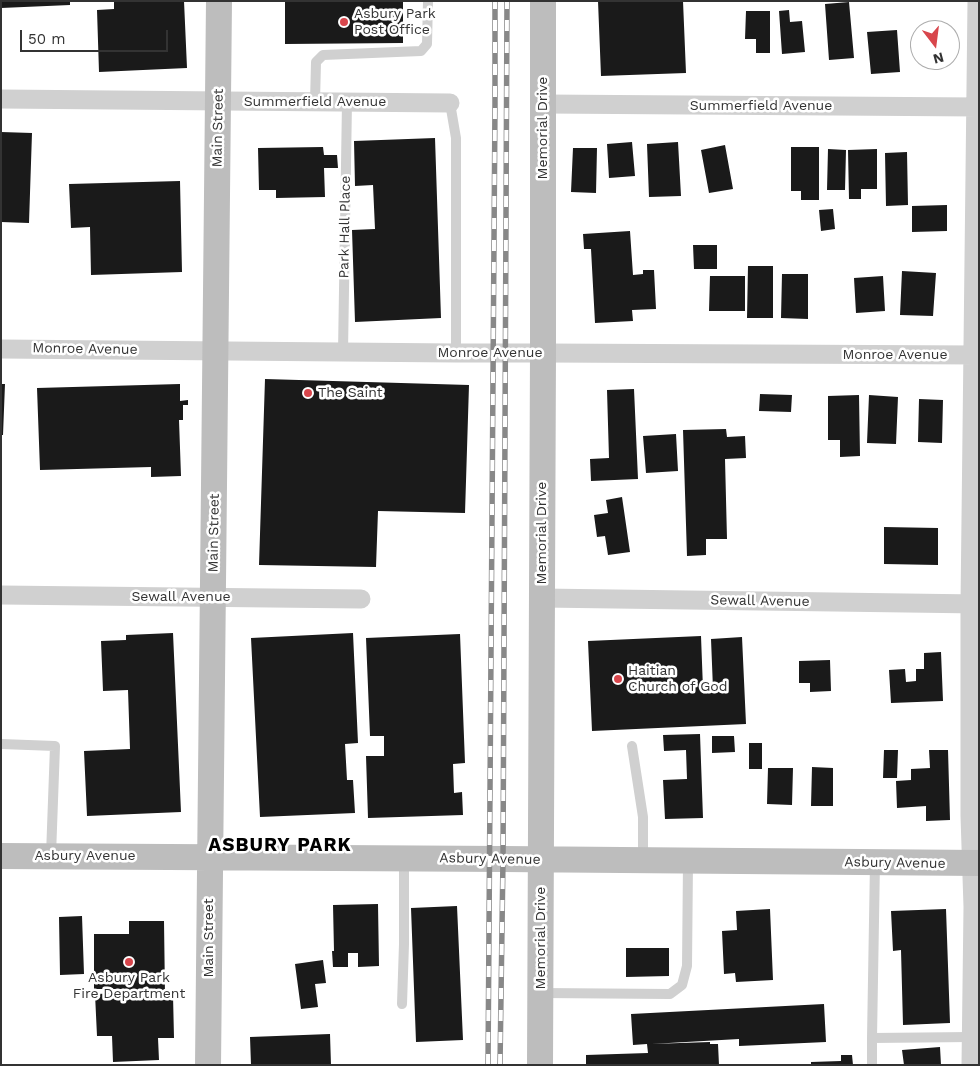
<!DOCTYPE html>
<html>
<head>
<meta charset="utf-8">
<style>
  body { margin:0 }
  #map { position:relative; width:980px; height:1066px; overflow:hidden; background:#fff; font-family:"Work Sans",sans-serif }
  canvas { display:block }
  .frame { position:absolute; inset:0; border:2px solid #333; pointer-events:none }
  .north { position:absolute; left:910px; top:20px; width:50px; height:50px; box-sizing:border-box; background:#fff; border:1px solid #adadad; border-radius:50%; rotate:165deg; font-size:14px; font-weight:700; line-height:20px; text-align:center; color:#333 }
  .north::after { content:''; display:block; margin:auto; width:18px; height:22px; background:#d8464c; clip-path:polygon(50% 0,100% 100%,50% 72%,0 100%) }
  .scale { position:absolute; left:20px; top:30px; width:148px; height:22px; box-sizing:border-box; border:2px solid #333; border-top:0; padding-left:6px; font-size:15px; line-height:18px; white-space:nowrap; color:#333; -webkit-text-stroke:4px #fff; paint-order:stroke }
</style>
</head>
<body>
<div id="map">
<canvas width="980" height="1066"></canvas>
<div class="frame"></div>
<div class="north">N</div>
<div class="scale">50 m</div>
</div>
<script>
const c = document.querySelector('canvas').getContext('2d');
c.lineJoin = 'round';
function fill(path, color) { c.fillStyle = color; c.fill(path, 'evenodd'); }
function strokePath(path, color, width, dash) { c.strokeStyle = color; c.lineWidth = width; c.lineCap = dash ? 'butt' : 'round'; c.setLineDash(dash || []); c.stroke(path); }
function drawText(font, color, halo, rows, align = 'center') {
  c.font = font + ' "Work Sans",sans-serif'; c.lineWidth = 5; c.setLineDash([]); c.textBaseline = 'middle'; c.strokeStyle = halo; c.fillStyle = color; for (const [text, x, y, turn = 0] of rows) {
    c.save(); c.translate(x, y); c.rotate((+turn || 0) * Math.PI / 180); c.textAlign = isNaN(turn) ? turn : align; if (halo) c.strokeText(text, 0, 0); c.fillText(text, 0, 0); c.restore();
  }
}
fill(new Path2D(`
  M1,1H70V5L1,8Z
  M114,1H184L187,68L99,72L97,10L114,9Z
  M285,1H403V43L285,44Z
  M598,1H683L686,73L601,76Z
  M849,2L854,58L829,60L825,4Z
  M789,10L790,22L802,21L805,52L782,54L779,11Z
  M746,11H770V53H756V39H745Z
  M918,29H920V55H918Z
  M897,30L900,72L871,74L867,32Z
  M1,132L32,133L29,223L1,222Z
  M435,138L441,318L355,322L352,230L375,229L373,185L355,186L354,141Z
  M632,142L635,176L609,178L607,144Z
  M678,142L681,196L649,197L647,144Z
  M725,145L733,189L709,193L701,150Z
  M323,147L324,155H337L338,168H324L325,197L276,198V190H259L258,148Z
  M791,147H819V200H801V191H791Z
  M573,148H597L596,193L571,192Z
  M828,149L846,150L845,190H827Z
  M877,149V189H861V199H849L848,150Z
  M907,152L908,205L886,206L885,153Z
  M180,181L182,272L91,275L90,227L71,228L69,184Z
  M947,205V231L912,232V206Z
  M833,209L835,229L821,231L819,210Z
  M630,231L633,275L643,274V270H654L656,309L632,310L633,321L595,323L591,249H584L583,234Z
  M693,245H717V269H694Z
  M748,266H773V318H747Z
  M902,271L936,273L933,316L900,315Z
  M782,274H808V319L781,318Z
  M710,276H745V311H709Z
  M883,276L885,311L856,313L854,278Z
  M265,379L469,385L465,513L378,511L376,567L259,565Z
  M1,384H5L3,435H1Z
  M180,384V401L188,400V405H183V420H179L181,476L151,477V467L40,470L37,388Z
  M634,389L638,479L591,481L590,459L609,458L607,390Z
  M760,394L792,395L791,412L759,411Z
  M859,395L860,456L840,457V440H828V396Z
  M869,395L898,397L896,444L867,443Z
  M919,399L943,400L942,443L918,442Z
  M726,429L727,437L745,436L746,458L725,459L727,539H706V555L687,556L683,430Z
  M676,434L678,471L646,473L643,436Z
  M622,497L630,552L608,555L605,536L597,537L594,515L608,513L606,500Z
  M884,527L938,528V565L884,564Z
  M173,633L181,812L87,816L84,751L130,749L128,690L103,691L101,641L126,640V635Z
  M353,633L358,743L345,744L347,780H353L355,813L260,817L251,638Z
  M460,634L465,763L453,764L454,793L462,792L463,815L368,818L366,756H384V736H370L366,638Z
  M701,636L703,689H713L711,639L742,637L746,724L592,731L588,641Z
  M941,652L943,701L891,703L889,670L905,669L906,682L916,681V669H924V653Z
  M830,660L831,691L810,692V683H799V661Z
  M700,734L703,818L665,819L663,780L687,779L686,750L664,751L663,735Z
  M712,736H734L735,752L712,753Z
  M749,743H762V769H749Z
  M884,750H898L897,778H883Z
  M929,750H948L950,820L926,821V806L897,808L896,781L911,780V769L930,768Z
  M812,767L833,768V806H811Z
  M768,768H793L792,805L767,804Z
  M378,904L379,966L358,967V953H348V967H333L332,951H334L333,905Z
  M457,906L463,1040L416,1042L411,908Z
  M770,909L773,980L736,982L735,973L724,974L722,931L737,930L736,911Z
  M946,909L950,1023L903,1025L901,950L893,951L891,911Z
  M82,916L84,974L60,975L59,917Z
  M129,921H164L165,995H127V989H94V934H129Z
  M626,948H669V976L626,977Z
  M323,960L326,983L315,984L318,1007L301,1009L295,964Z
  M126,993V997L173,995L174,1038H158L159,1060L113,1062L112,1036H97L95,994Z
  M824,1004L826,1042L739,1046V1039L651,1044L710,1042V1044H718L719,1065H586V1055L648,1053L647,1044L633,1045L631,1014Z
  M330,1034L331,1065H251L250,1037Z
  M940,1047L941,1065H904L902,1050Z
  M841,1055H852L853,1065H811V1062L841,1061Z`), '#1a1a1a');
strokePath(new Path2D(`
  M315,102L316,62L323,55L421,51L427,44L428,1
  M450,103L456,138V353
  M343,352L347,102
  M1,744L55,746L51,855
  M632,746L643,817V859
  M541,993L670,994L682,985L687,966L688,862
  M402,1004L404,944V859
  M872,1038L875,862
  M872,1065V1038L971,1037`), '#d0d0d0', 10);
strokePath(new Path2D(`
  M1,99L450,103
  M544,104L979,107
  M1,349L456,353H543L979,355
  M1,595L361,599
  M542,598L979,604
  M971,1065L973,907L970,816V604L977,1`), '#d0d0d0', 19);
strokePath(new Path2D(`
  M1,856L503,859L979,863
  M208,1065L219,1
  M540,1065L543,353V1`), '#bdbdbd', 26);
const rail = new Path2D(`
  M488,1065L495,103V1
  M500,1065L503,859L507,1`);
strokePath(rail, '#888', 5.5);
strokePath(rail, '#fff', 4, [11]);
for (const [x, y, r, color] of [
  [344,22,5,"#d8464c"],
  [308,393,5,"#d8464c"],
  [618,679,5,"#d8464c"],
  [129,962,5,"#d8464c"]
]) { const dot = new Path2D(); dot.arc(x, y, r, 0, 2 * Math.PI); c.fillStyle = color; c.fill(dot); strokePath(dot, '#fff', 2); }
drawText('14px', '#333', '#fff', [
  ["Asbury Park",354,14],
  ["Post Office",354,30],
  ["The Saint",318,393],
  ["Haitian",628,671],
  ["Church of God",628,687],
  ["Asbury Park",129,978,"center"],
  ["Fire Department",129,994,"center"]
], 'left');
drawText('14px', '#333', '#fff', [
  ["Summerfield Avenue",315,102],
  ["Summerfield Avenue",761,106],
  ["Main Street",218,128,-89],
  ["Memorial Drive",543,128,-90],
  ["Park Hall Place",345,227,-89],
  ["Monroe Avenue",85,349,1],
  ["Monroe Avenue",490,353],
  ["Monroe Avenue",895,355],
  ["Main Street",214,533,-89],
  ["Memorial Drive",542,533,-90],
  ["Sewall Avenue",181,597],
  ["Sewall Avenue",760,601,1],
  ["Asbury Avenue",85,856],
  ["Asbury Avenue",490,859,1],
  ["Asbury Avenue",895,863,1],
  ["Main Street",209,938,-90],
  ["Memorial Drive",541,938,-90]
]);
c.letterSpacing = '1px';
drawText('bold 19px', '#000', '#fff', [
  ["ASBURY PARK",280,845]
]);
c.letterSpacing = '0px';
</script>
</body>
</html>
